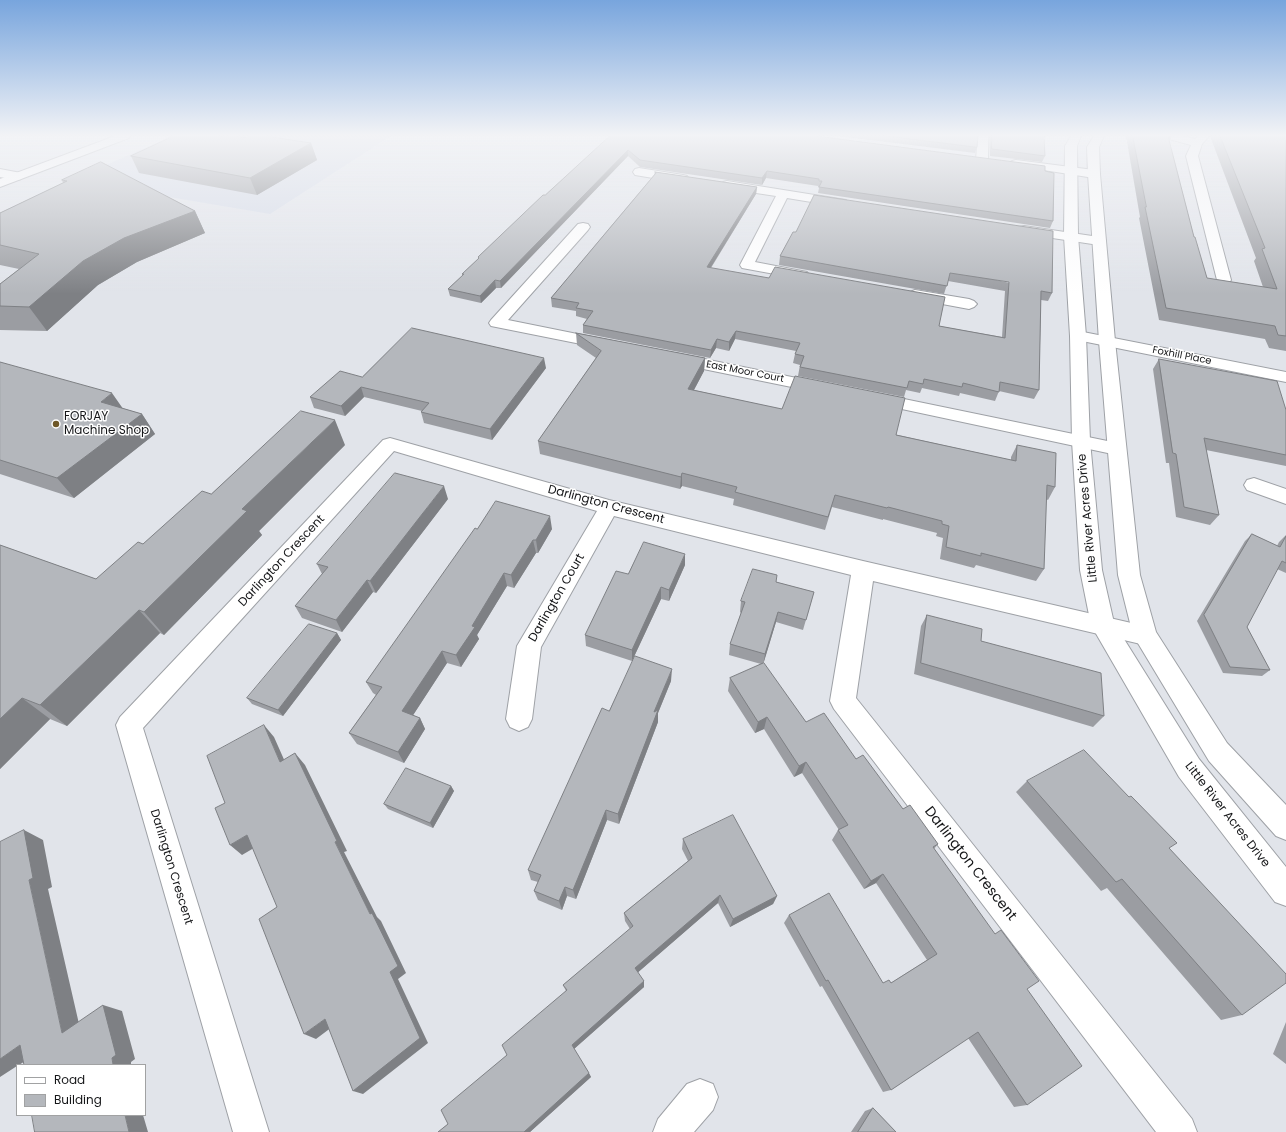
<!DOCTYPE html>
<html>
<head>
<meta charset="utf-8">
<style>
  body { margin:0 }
  #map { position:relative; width:1286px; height:1132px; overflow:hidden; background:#e1e4ea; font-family:Poppins,sans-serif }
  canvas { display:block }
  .legend { position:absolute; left:16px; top:1064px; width:130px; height:52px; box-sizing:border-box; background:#fff; border:1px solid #a1a2a3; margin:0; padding:5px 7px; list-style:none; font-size:12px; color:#151618 }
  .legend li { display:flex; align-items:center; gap:8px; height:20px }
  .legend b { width:20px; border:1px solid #a1a2a3 }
</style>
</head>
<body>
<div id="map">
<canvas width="1286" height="1132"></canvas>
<ul class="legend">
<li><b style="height:5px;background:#fff"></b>Road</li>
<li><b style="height:11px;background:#b4b7bc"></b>Building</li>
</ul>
</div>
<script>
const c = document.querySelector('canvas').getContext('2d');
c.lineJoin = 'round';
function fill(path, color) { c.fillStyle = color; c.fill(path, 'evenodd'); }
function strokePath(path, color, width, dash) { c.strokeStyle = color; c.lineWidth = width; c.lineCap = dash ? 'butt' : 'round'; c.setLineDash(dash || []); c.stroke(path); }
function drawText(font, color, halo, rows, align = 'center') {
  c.font = font + ' Poppins,sans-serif'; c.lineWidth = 3; c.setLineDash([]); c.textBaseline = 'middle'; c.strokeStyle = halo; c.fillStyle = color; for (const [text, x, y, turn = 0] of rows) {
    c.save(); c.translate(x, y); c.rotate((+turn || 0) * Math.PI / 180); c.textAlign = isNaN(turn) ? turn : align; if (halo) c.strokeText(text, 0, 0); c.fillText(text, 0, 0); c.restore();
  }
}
fill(new Path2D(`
  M171,136H391L270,214L169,197L132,219L30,199Z`), '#d4dae7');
const street = new Path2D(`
  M978,136H988V159L986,161H978L976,159Z
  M1164,136H1182L1195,139L1198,136H1209L1202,144L1198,156L1231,280L1229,283L1224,284L1219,283L1217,280L1186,156L1191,145L1165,138Z
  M1016,160L1094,170L1098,171L1100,174L1098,177L1094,178L1012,165L1010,163L1012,161Z
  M639,168L683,175L687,176L689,179L687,182L683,183L635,175L633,172L635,169Z
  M0,169L21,173L23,176L21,179L17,180L0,177Z
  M727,181L846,200L848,203L846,206L842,207L787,198L755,262L807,272L809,275L807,278L802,279L742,268L740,265L776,196L723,188L721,185L723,182Z
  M583,223L588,224L590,227L588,230L508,320L612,341L614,344L612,347L606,349L491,326L489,323L491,320L578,224Z
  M1024,226L1099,237L1104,238L1106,241L1104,244L1099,245L1019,233L1017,230L1019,227Z
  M915,290L969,299L974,301L977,304L974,307L969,309L910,298L907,295L910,292Z
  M1078,331L1286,372V382L1072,339L1070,336L1072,333Z
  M675,353L821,383L827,384L830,388L827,392L821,393L669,362L667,358L669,354Z
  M875,393L1117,443L1124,445L1126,449L1124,453L1117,455L869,402L866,398L869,394Z
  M390,438L609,500L863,561L1153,628L1157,635L1153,642L1145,645L873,581L856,698L1192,1119L1197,1132H1156L834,709L830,701L851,575L614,516L541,647L532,719L528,727L519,731L510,727L506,719L517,646L597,511L394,451L143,728L269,1132H233L116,725L120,717L383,440Z
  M1254,478L1286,489V504L1247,490L1244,485L1247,480Z
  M700,1079L713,1084L718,1097L713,1110L694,1132H653L658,1119L687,1084Z`);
const secondary = new Path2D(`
  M115,136H130L129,138L0,187V179Z
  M1071,136H1081L1077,146L1078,236L1086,336L1090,441L1102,570L1114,623L1199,759L1286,867V906L1275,902L1179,777L1091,625L1080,570L1072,441L1070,336L1064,236L1065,146Z
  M1094,136H1104L1099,147L1100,174L1115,341L1140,575L1156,632L1227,743L1286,805V840L1276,836L1209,761L1133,635L1118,575L1099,341L1088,174L1087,147Z`);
strokePath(street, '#9ea1a6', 2);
strokePath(secondary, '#9ea1a6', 2);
fill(street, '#fff');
fill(secondary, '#fff');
fill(new Path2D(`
  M610,136L1045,171L1053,221L1050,228L818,193L819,188L818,187V186L766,178L762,185L640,167L628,156L501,288H496L481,303L450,296L448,289L462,276V274L478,259V257Z
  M838,136H978L977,147L975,153Z
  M989,136H1045L1044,137L1045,156L1042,162L990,156Z
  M1126,136H1172L1169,141L1194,237L1207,278L1263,287L1254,261L1256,258L1210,136H1286V351L1269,348L1265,339L1159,320L1139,218L1140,217Z
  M226,137L247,138L311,143L317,160L257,195L139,173L131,156Z
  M655,172L757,187L756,194L711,268L939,326L1002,337L1005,291L948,281L944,294L779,265L780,256L793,232L1052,293L1048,301L1041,300L1039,390L1034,399L999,391L995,401L960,393L959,396L922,388L920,393L906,390L904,397L798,376L800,365L793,363L795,354L796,351L735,339L729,351L716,348L710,358L583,333V325L587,319L576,316V311L552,307L551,298L654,175Z
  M62,180L195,211L205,233L137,262L98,285L47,331L0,330V284L19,269L0,265V213L63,183Z
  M576,333L705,358L704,371L694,390L1011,460V457L1017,445L1055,487L1048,500L1046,499L1044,569L1036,581L976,565L974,568L940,559L943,538L936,536L937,533L883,519V520L832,507L825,530L733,505L734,499L682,486L680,489L540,454L538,441L596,358L577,345Z
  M1159,359L1286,410V466L1206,450L1219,515L1210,525L1176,517L1169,463H1166L1153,369Z
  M0,362L122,408L142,414L155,434L74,498L0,474Z
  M546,368L492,440L424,423L421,412L422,411L364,397L345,416L314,408L310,397L362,377Z
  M345,445L259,531L262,535L164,635L160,633L67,726L50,719L0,769V545L96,579L211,494Z
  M448,499L376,593L373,592L342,632L302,618L295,606L322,574L317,564Z
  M477,529H552L538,553H536L514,588L507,586L477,635L479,639L461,667L447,663L413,715L420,718L425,729L404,763L357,744L349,733L376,695L373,693L366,682Z
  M1252,534L1277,546L1279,542L1286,535V573L1277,569L1247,627L1270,670L1262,676L1223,673L1197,621L1245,541Z
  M685,565L669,601L661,599L632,661L586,646L585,635L628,574Z
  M776,582L814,592L803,630L776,622L763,664L806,722L856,759L903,809L938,844L934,849L1027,989V1105L1014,1107L968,1038L891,1090L883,1092L822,986L820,987L784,923L789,915L883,983H891L927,960L876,883L864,889L832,840L838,830H839L802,773L794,777L764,729L755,733L728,691L730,678L761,664L729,655L730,644L741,613L740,612L741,601Z
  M927,615L981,641L1104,716L1093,727L914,674L921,626Z
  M337,633L341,640L283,716L252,704L247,698Z
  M671,681L658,713V722L619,824L607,820L576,899L567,896L562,910L538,900L534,891L538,882L531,880L528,870L609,711Z
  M1027,781L1169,848L1242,1015L1221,1020L1107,888L1101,891L1016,792Z
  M451,786L454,791L433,828L388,809L384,804Z
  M683,839L777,896L773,904L730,927L718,903L638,972L644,987L574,1049L591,1077L530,1132H438L448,1124L507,1055L566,991L563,985L630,929L625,921L624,913L688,861L682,849Z
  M1286,1022V1064L1273,1054Z
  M873,1108L896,1132H851L865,1111Z`), '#9b9da2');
fill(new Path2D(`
  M1168,136H1172L1169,141Z
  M311,143L317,160L257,195L250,178Z
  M628,150V156L501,288L500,281Z
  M767,171L766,178L762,185V178Z
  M757,187L756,194L706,275L707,267Z
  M195,211L205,233L137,262L98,285L47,331L29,307L83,261L124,238Z
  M495,280L496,288L481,303L480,296Z
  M736,331L735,339L729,351V342Z
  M717,339L716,348L710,358L711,350Z
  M544,358L546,368L492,440L490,429Z
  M705,358L704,371L688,401V389Z
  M361,387L364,397L345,416L341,406Z
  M112,393L126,413L101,402Z
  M142,414L155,434L74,498L57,478Z
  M335,420L345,445L259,531L262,535L164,635L144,612L242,509Z
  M682,473V486L680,489L681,477Z
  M444,486L448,499L376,593L370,581Z
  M550,516L552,529L538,553L536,540Z
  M533,540L536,553L514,588L511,575Z
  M685,554V565L669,601V590Z
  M504,573L507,586L477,635L479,639L461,667L456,655L472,626Z
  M367,580L373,592L342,632L336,620Z
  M661,587V599L632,661V650Z
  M139,610L160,633L67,726L40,705Z
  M778,612L776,622L763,665L765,654Z
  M337,633L341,640L283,716L278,710Z
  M442,651L447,663L408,723L402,711Z
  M672,669L671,681L658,713V722L619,824L618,814L654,712Z
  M22,698L50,719L0,769V719Z
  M767,717L764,729L755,733L758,722Z
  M420,718L425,729L404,763L398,752Z
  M264,725L274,737L290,773L280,762Z
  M295,753L305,765L347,851L344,852L377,917L381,921L406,973L398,979L428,1043L363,1094L353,1091L390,972L370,914L335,842Z
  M806,762L802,773L794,777L799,766Z
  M451,786L454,791L433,828L430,823Z
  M606,810L607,820L576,899L573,890Z
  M24,830L43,840L52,887L48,889L82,1037L62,1033L29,880Z
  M247,835L259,845L242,855L230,845Z
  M883,874L876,883L864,889L871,881Z
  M565,887L567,896L562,910L559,901Z
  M720,895L718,903L635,975V968Z
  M777,896L773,904L730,927L733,919Z
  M644,981V987L574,1049L572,1045Z
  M103,1005L122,1011L135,1059L131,1062V1065H113Z
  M325,1019L336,1024L316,1039L304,1034Z
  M20,1045L42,1050L19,1065H17V1066L0,1077V1059Z
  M589,1073L591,1077L530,1132H524Z
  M125,1115H143L148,1132H129Z`), '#7e8084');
const building = new Path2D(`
  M174,136H217L226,137L229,136H235L247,138L251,136H265L311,143L250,178L131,156Z
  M610,136H816L1045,166V171L1054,173L1053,221L819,187L822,181H819V179L767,171L762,178L640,160L628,150L500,281L495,280L480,296L448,289L464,274H462L479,258L478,257L543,195H545Z
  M888,136H978L977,147Z
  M992,136H1044L1045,156L992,149Z
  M1133,136H1168L1194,237H1195L1207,278L1277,289L1262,249L1265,248L1220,136H1286V336L1278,335L1275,326L1166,308L1145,207H1146Z
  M101,162L195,211L124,238L83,261L29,307L0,306V284L39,254L0,245V213L67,181L62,180Z
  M655,172L757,187L707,267L769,278L775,267L945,297L939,326L1005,338L1009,282L950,273L947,286L780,256L793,232H796L814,195L1053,231L1052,293L1041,291L1039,390L1000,382L999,392L963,383L962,387L924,379L923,384L909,381L907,388L800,367L804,356L795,354L800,343L736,331L729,342L717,339L711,350L583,325L593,311L576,308L579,303L551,298L656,173Z
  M412,328L544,358L490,429L421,412L429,403L361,387L341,406L310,397L340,371L362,377Z
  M576,333L705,358L688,389L782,409L795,376L905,398L896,435L1016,461L1017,445L1056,453L1055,487L1047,485L1044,569L981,553V556L946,547L949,526L942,524V521L888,507L887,508L835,495L828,517L735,492L737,487L682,473L681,477L538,441L601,351Z
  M1159,359L1277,381L1286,410V455L1204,438L1219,515L1184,507L1176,454L1173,453Z
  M0,362L112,393L101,402L142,414L57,478L0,460Z
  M301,411L335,420L242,509L247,511L144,612L139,610L40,705L22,698L0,719V545L96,579L138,542L143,544L202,491L211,494Z
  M395,473L444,486L370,581L367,580L336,620L295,606L328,567L317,564Z
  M496,501L550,516L536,540H533L511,575L504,573L472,626L475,627L456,655L442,651L402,711L420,718L398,752L349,733L382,687L366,682L475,528L477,529Z
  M1252,534L1280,547L1286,536V563L1282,561L1247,627L1270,670L1230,667L1204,615Z
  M644,542L685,554L669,590L661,587L632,650L585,635L616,571L628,574Z
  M753,569L777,575L776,582L814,592L806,620L778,612L765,654L730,644L745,602L741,601Z
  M927,615L982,629L981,641L1101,673L1104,716L921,663Z
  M309,624L337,633L278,710L247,698Z
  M635,656L672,669L654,712L658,710L618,814L606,810L573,890L565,887L559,901L534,891L541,875L528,870L602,708L609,711Z
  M764,663L806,722L824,713L856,759L863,755L903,809L910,805L938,844L933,847L995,934L1001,930L1039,981L1027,989L1082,1066L1027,1105L978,1032L891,1090L828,980L826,981L789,915L829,893L883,983L889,980L891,983L937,954L883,874L871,881L838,830L848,825L806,762L799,766L767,717L758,722L730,678Z
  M264,725L280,762L295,753L337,841L335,842L370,914L372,913L398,966L390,972L420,1038L353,1091L325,1019L304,1034L259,919L277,907L247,835L230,845L215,808L225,803L207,756Z
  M1084,750L1129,797L1131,796L1177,843L1169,848L1286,974V983L1242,1015L1122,879L1116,882L1027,781Z
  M406,768L451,786L430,823L384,804Z
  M733,815L777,896L733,919L720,895L635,968L644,981L572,1045L589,1073L524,1132H438L448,1124L441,1110L507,1055L502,1045L567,990L563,985L633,926L624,913L692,858L683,839Z
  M24,830L33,878L29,880L62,1033L103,1005L116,1055L112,1058L113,1065H24L20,1045L0,1059V842Z
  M873,1108L896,1132H858Z
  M32,1115H125L129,1132H35Z`);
fill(building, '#b4b7bc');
strokePath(building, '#7e8084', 1);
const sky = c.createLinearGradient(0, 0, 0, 294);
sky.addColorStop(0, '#78a5dd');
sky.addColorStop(0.46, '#f2f3f6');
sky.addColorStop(1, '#f2f3f600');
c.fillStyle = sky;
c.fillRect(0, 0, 1286, 294);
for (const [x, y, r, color] of [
  [56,424,4,"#6e5727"]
]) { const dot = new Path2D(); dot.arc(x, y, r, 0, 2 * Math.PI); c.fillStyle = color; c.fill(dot); strokePath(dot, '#fff', 1.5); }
drawText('10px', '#151618', '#fff', [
  ["Foxhill Place",1182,356,11],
  ["East Moor Court",745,372,11]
]);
drawText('12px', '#151618', '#fff', [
  ["FORJAY",64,417],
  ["Machine Shop",64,431]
], 'left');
drawText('12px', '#151618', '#fff', [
  ["Darlington Crescent",606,505,15],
  ["Little River Acres Drive",1088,518,-95],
  ["Darlington Crescent",282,561,-47],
  ["Darlington Court",557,598,-60],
  ["Little River Acres Drive",1227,815,52],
  ["Darlington Crescent",171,867,73]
]);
drawText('14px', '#151618', '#fff', [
  ["Darlington Crescent",970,864,52]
]);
</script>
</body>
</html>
